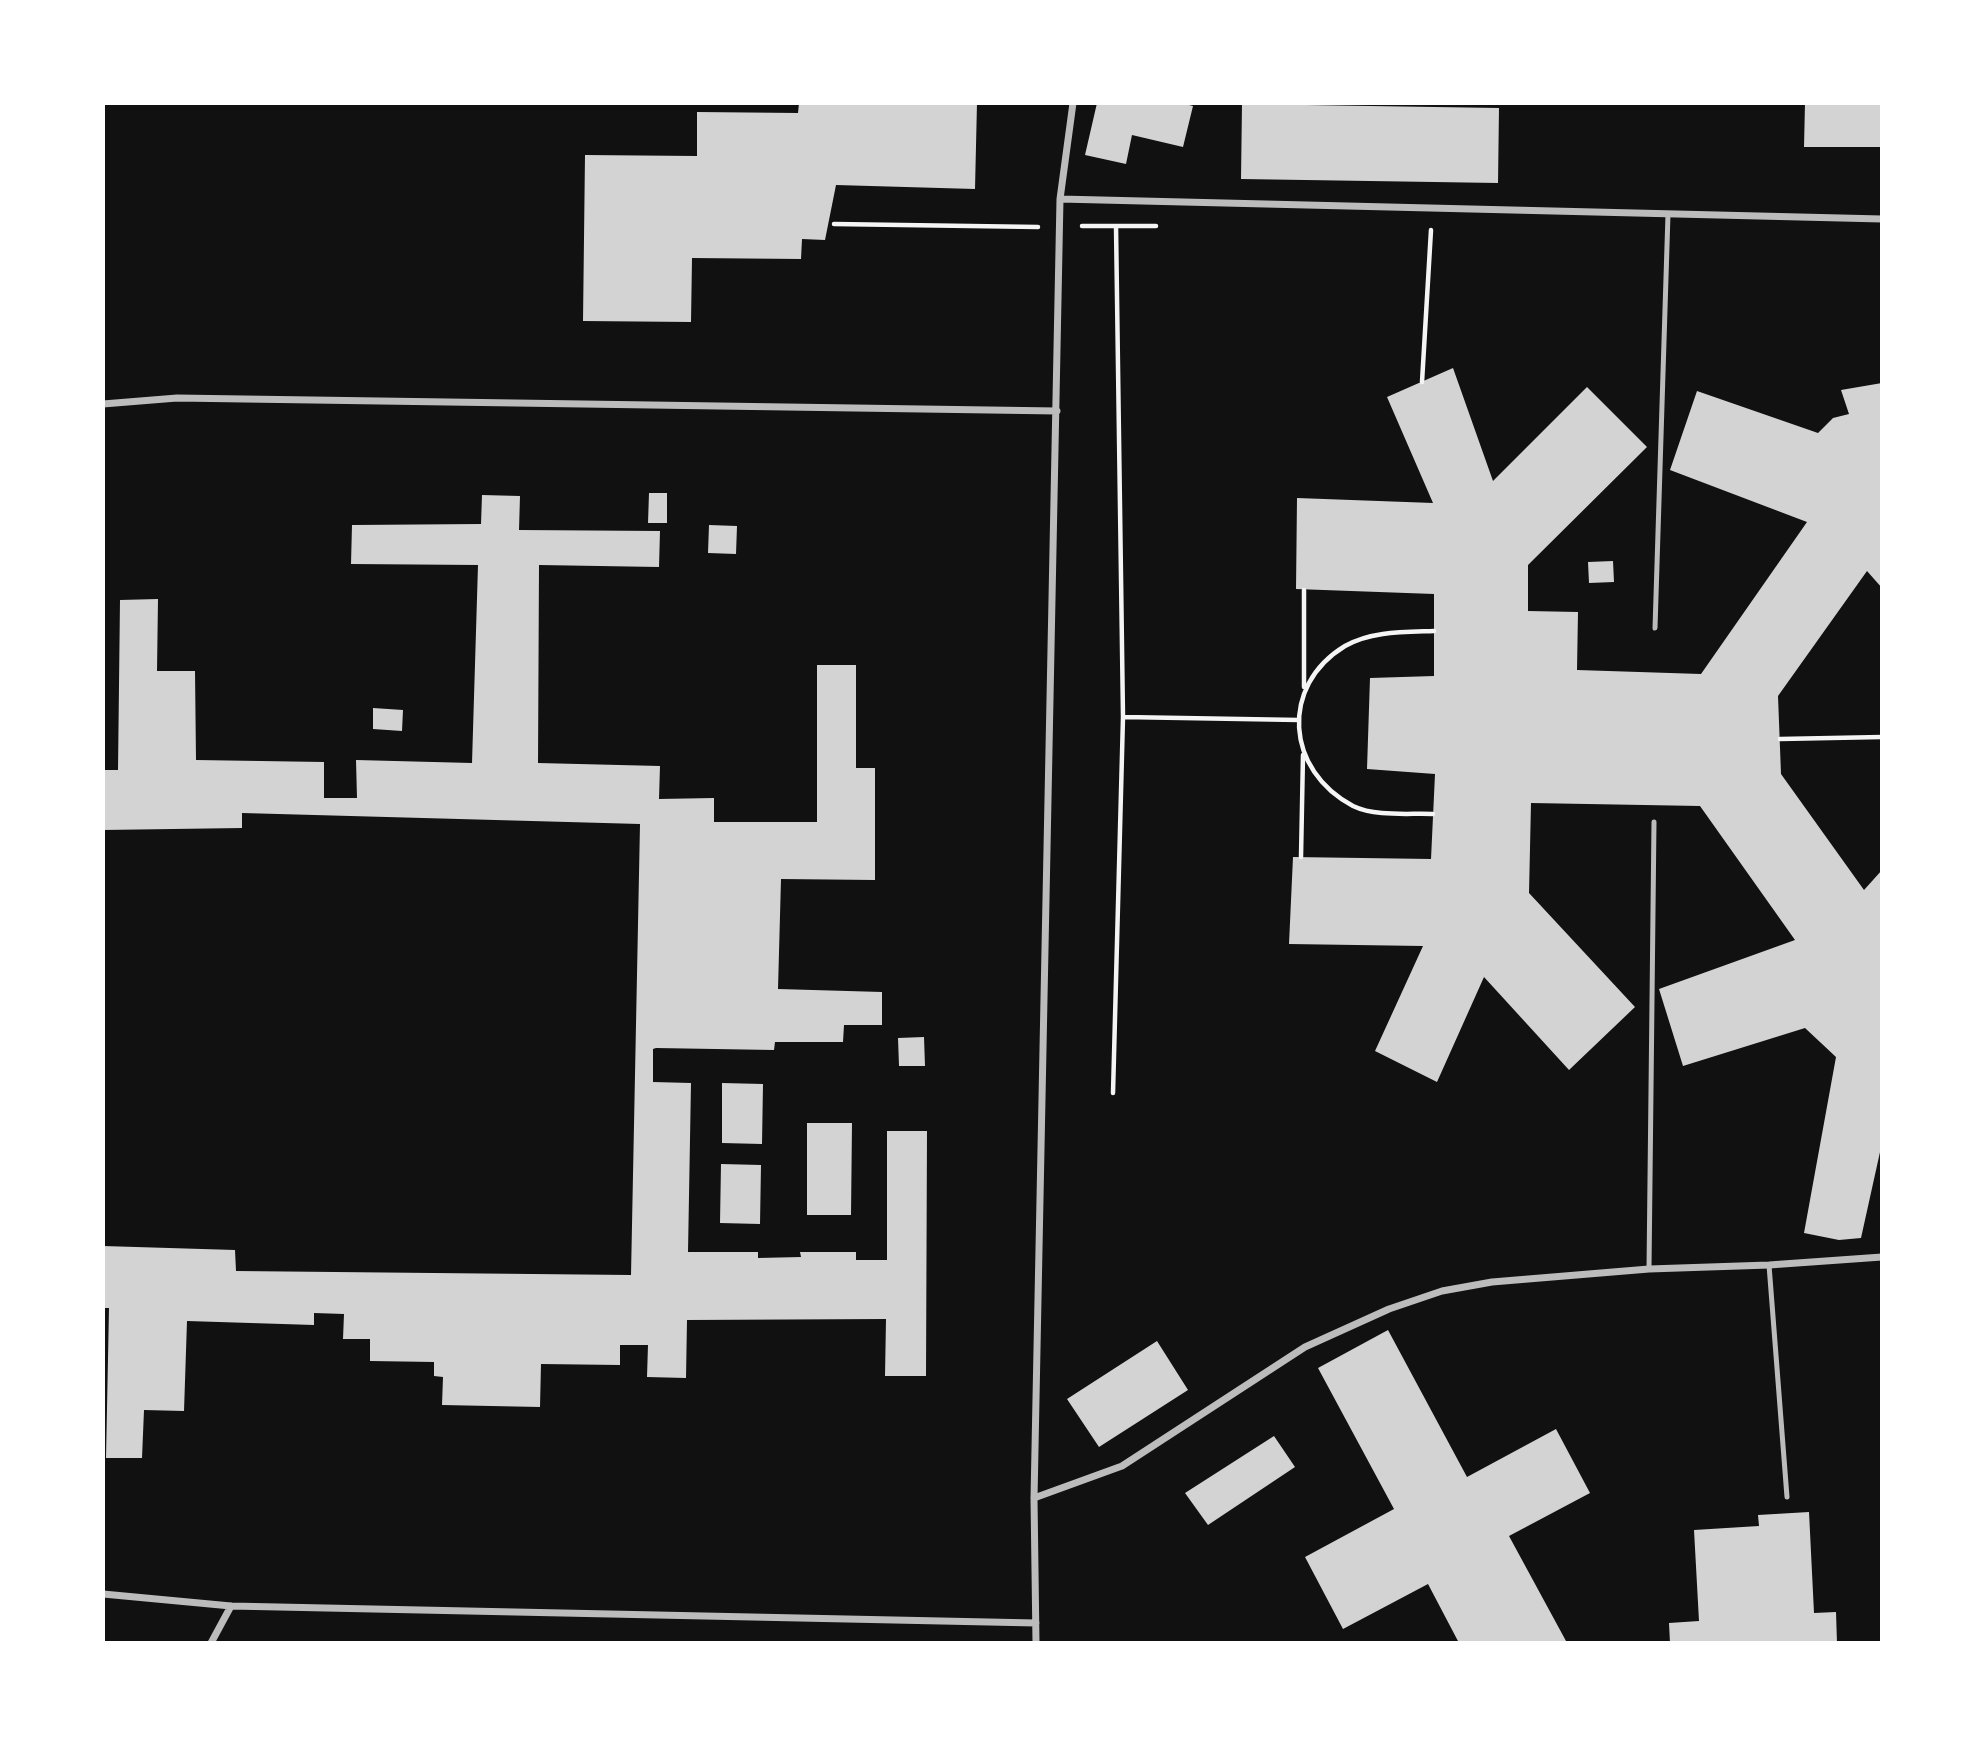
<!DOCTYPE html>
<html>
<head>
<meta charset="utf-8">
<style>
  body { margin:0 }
  #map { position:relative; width:1985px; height:1746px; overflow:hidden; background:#111; font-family:"Crimson Pro",serif }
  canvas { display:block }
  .frame { position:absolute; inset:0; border:105px solid #fff; pointer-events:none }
</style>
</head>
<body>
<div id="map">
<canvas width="1985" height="1746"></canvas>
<div class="frame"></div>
</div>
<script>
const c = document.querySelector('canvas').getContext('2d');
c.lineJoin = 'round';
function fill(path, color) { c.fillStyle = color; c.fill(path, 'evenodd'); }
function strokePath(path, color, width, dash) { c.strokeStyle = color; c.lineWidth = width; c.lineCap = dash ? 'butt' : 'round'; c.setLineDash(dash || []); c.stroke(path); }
fill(new Path2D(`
  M799,103H977L975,189L836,185L825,240L802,239L801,259L692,258L691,322L583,321L585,155L697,156V112L798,113Z
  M1097,103H1181L1193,106L1183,147L1132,135L1126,164L1085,155Z
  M1805,103H1882V147H1804Z
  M1242,104L1499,108L1498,183L1241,179Z
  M1453,368L1493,481L1587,387L1647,447L1528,565V611L1578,612L1577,670L1701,674L1807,522L1670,470L1697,391L1818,433L1833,418L1849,414L1841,390L1882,383V588L1867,571L1778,696L1781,774L1864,890L1882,870V1143L1861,1238L1839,1240L1804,1233L1836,1057L1805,1028L1683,1066L1659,989L1795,940L1700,806L1531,803L1529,893L1635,1007L1569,1070L1484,977L1437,1082L1375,1051L1423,946L1289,944L1293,857L1431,859L1435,774L1367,769L1370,678L1434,676V594L1296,589L1297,498L1433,503L1387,397Z
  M649,493H667V523H648Z
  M482,495L520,496L519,530L660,531L659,567L539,565L538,763L660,766L659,799L714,798V822H817V665H856V768H875V880L781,879L778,989L882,992V1025H844L843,1042H775L774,1050L656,1048L653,1049V1082L691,1083L688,1252H758V1258L801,1257L800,1252H856V1260H887V1131H927L926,1376H885L886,1319L687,1320L686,1378L647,1377L648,1345H620V1365L541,1364L540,1407L442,1405L443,1377L434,1376V1362L370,1361V1339H343L344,1314L314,1313V1325L187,1321L184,1411L144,1410L142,1458H106L109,1308H103V1246L235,1250L236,1271L631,1275L640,824L242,813V828L103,830V770H118L120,600L158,599L157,671H195L196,760L324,762V798H357L356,760L472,763L478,565L351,564L352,525L481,524Z
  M709,525L737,526L736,554L708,553Z
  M1613,561L1614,582L1589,583L1588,562Z
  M373,708L403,710L402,731L373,729Z
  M924,1037L925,1066H899L898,1038Z
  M722,1083L763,1084L762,1144L722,1143Z
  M807,1123H852L851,1215H807Z
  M721,1164L761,1165L760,1224L720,1223Z
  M1388,1330L1467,1477L1556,1429L1590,1493L1509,1536L1566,1641L1563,1643H1459L1428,1584L1343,1629L1305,1557L1394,1509L1318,1368Z
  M1157,1341L1188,1390L1099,1447L1067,1399Z
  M1274,1436L1295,1467L1208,1525L1185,1493Z
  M1809,1512L1814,1613L1836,1612L1837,1643H1670L1669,1623L1699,1621L1694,1530L1759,1526L1758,1515Z`), '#d3d3d3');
strokePath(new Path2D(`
  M834,224L1038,227
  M1082,226H1116
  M1422,382L1431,230
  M1304,687V590
  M1123,717L1299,720
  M1780,739L1882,737
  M1433,814C1408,813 1376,817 1353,806C1286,771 1279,686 1345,646C1371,631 1404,632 1434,631
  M1301,857L1303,755
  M1113,1093L1123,717L1116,226H1156`), '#f5f5f5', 4.5);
strokePath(new Path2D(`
  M1655,628L1668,214
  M1769,1265L1787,1497
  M1649,1269L1654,822`), '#bcbcbc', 5);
strokePath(new Path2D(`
  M1060,199L1882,219
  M103,404L177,398L1057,411
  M1034,1498L1122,1466L1305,1347L1389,1309L1442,1291L1492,1282L1649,1269L1769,1265L1882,1257
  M103,1594L231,1606L1036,1623
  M211,1643L231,1606
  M1036,1643L1034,1498L1060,199L1073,103`), '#bcbcbc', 7);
</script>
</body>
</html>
